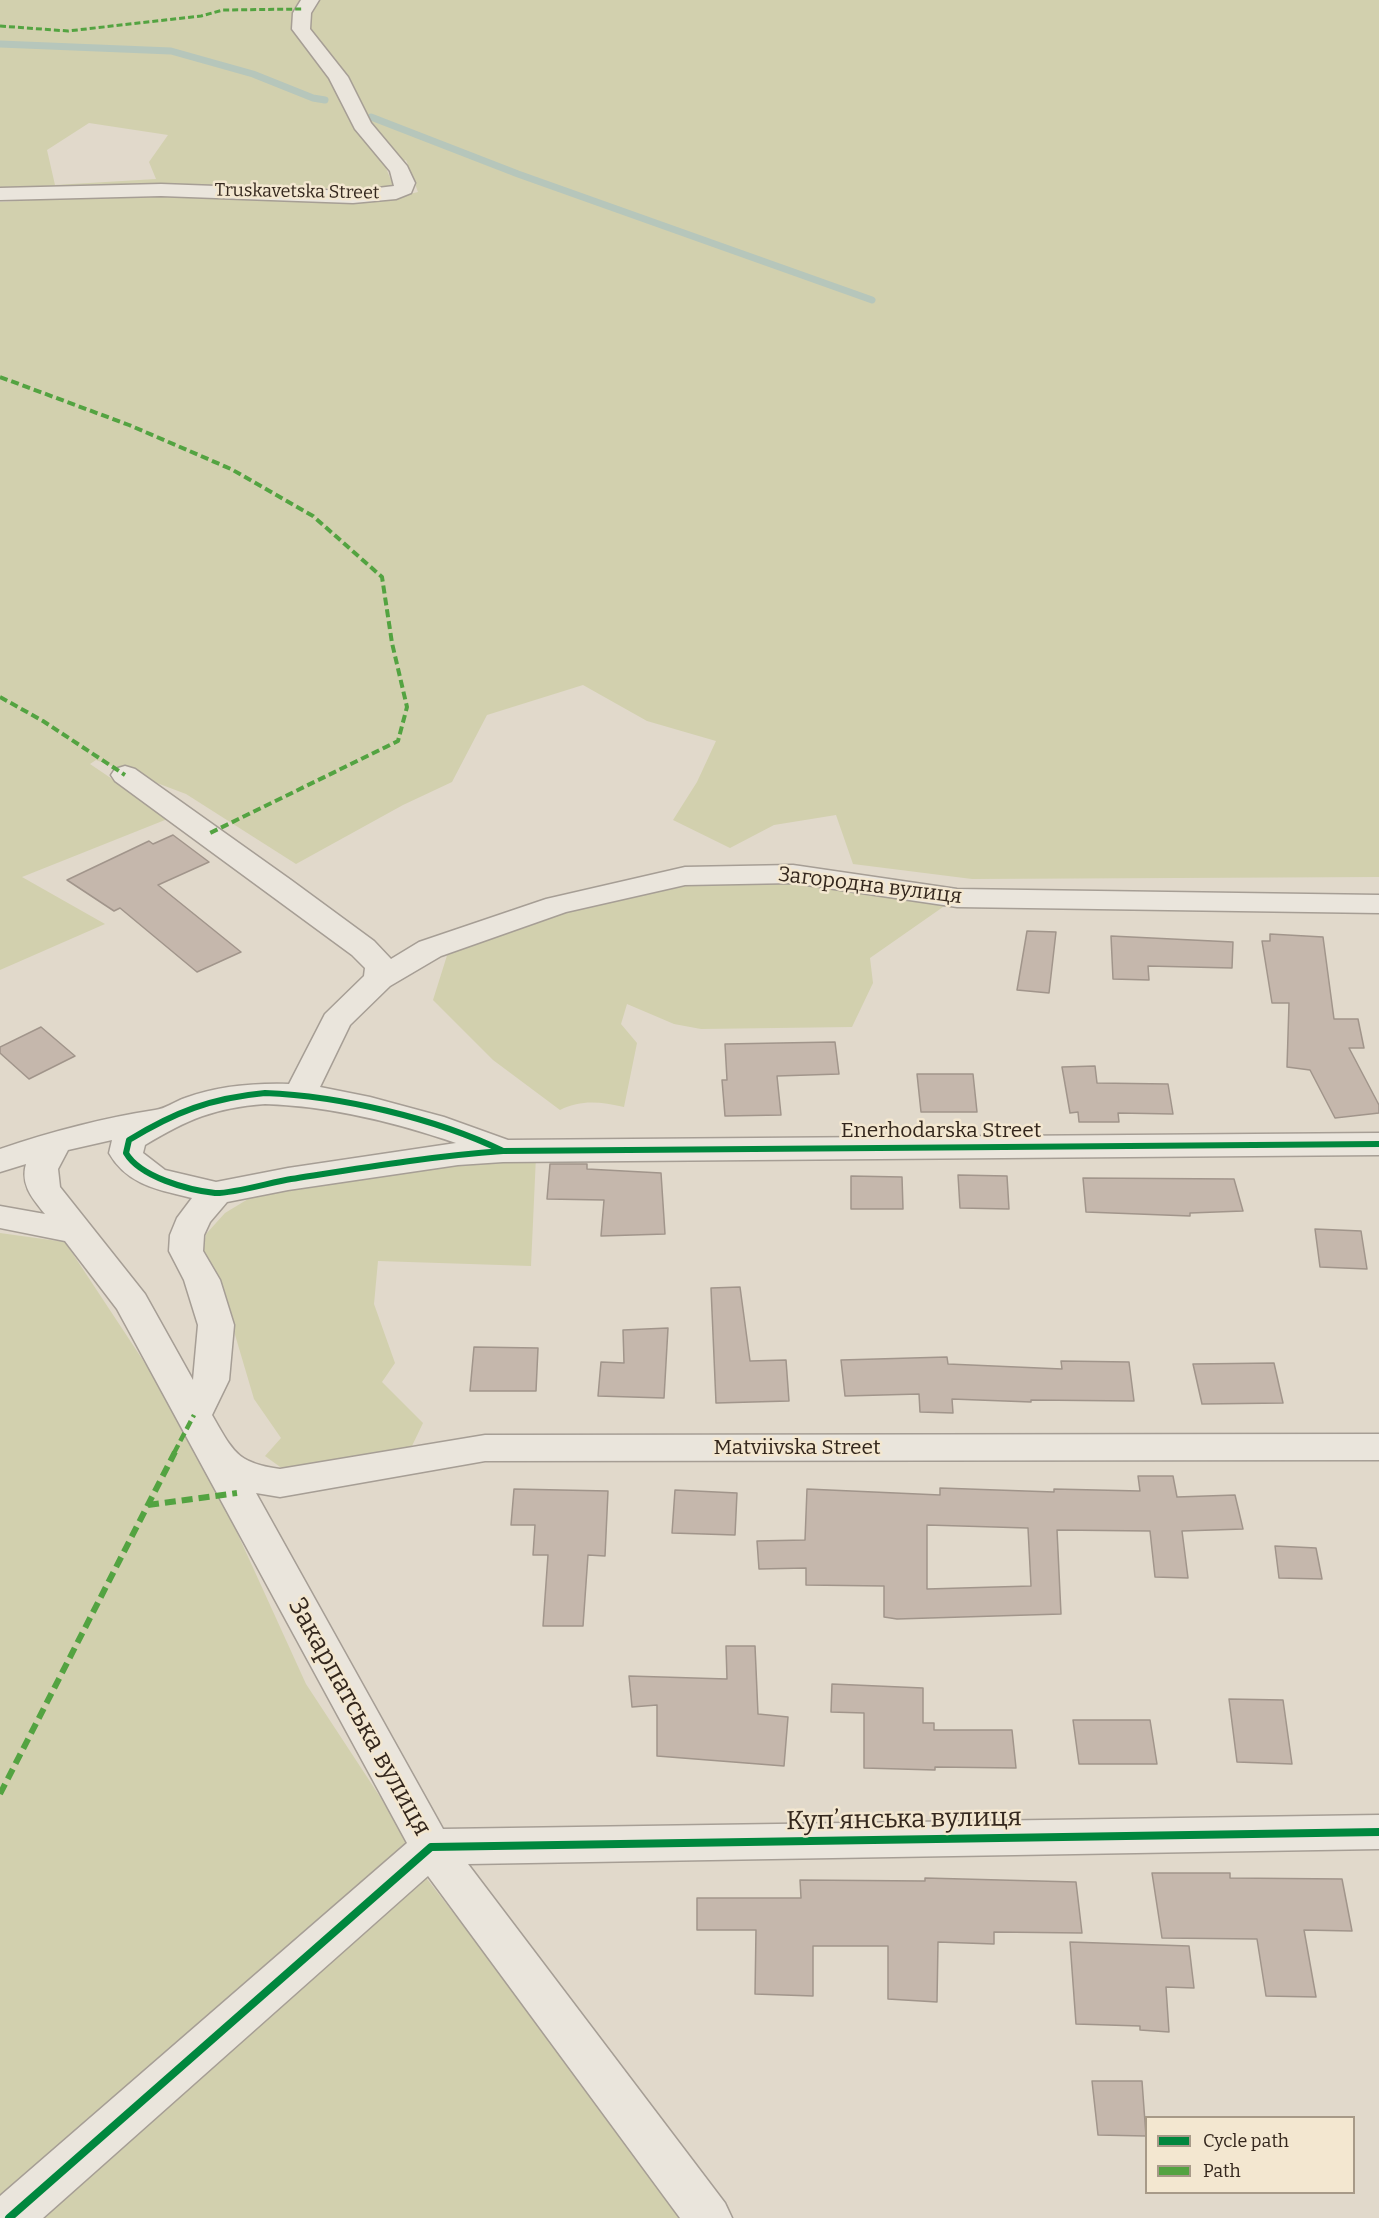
<!DOCTYPE html>
<html>
<head>
<meta charset="utf-8">
<style>
  body { margin:0 }
  #map { position:relative; width:1379px; height:2218px; overflow:hidden; background:#e1d9cb; font-family:Bitter,serif }
  canvas { display:block }
  .legend { position:absolute; left:1145px; top:2116px; width:210px; height:78px; box-sizing:border-box; background:#f3e7d0; border:2px solid #a79a88; margin:0; padding:8px 10px; list-style:none; font-size:18px; color:#34271d }
  .legend li { display:flex; align-items:center; gap:12px; height:30px }
  .legend b { width:30px; border:2px solid #a79a88 }
</style>
</head>
<body>
<div id="map">
<canvas width="1379" height="2218"></canvas>
<ul class="legend">
<li><b style="height:8px;background:#00873e"></b>Cycle path</li>
<li><b style="height:8px;background:#53a341"></b>Path</li>
</ul>
</div>
<script>
const c = document.querySelector('canvas').getContext('2d');
c.lineJoin = 'round';
function fill(path, color) { c.fillStyle = color; c.fill(path, 'evenodd'); }
function strokePath(path, color, width, dash) { c.strokeStyle = color; c.lineWidth = width; c.lineCap = dash ? 'butt' : 'round'; c.setLineDash(dash || []); c.stroke(path); }
function drawText(font, color, halo, rows, align = 'center') {
  c.font = font + ' Bitter,serif'; c.lineWidth = 5; c.setLineDash([]); c.textBaseline = 'middle'; c.strokeStyle = halo; c.fillStyle = color; for (const [text, x, y, turn = 0] of rows) {
    c.save(); c.translate(x, y); c.rotate((+turn || 0) * Math.PI / 180); c.textAlign = isNaN(turn) ? turn : align; if (halo) c.strokeText(text, 0, 0); c.fillText(text, 0, 0); c.restore();
  }
}
fill(new Path2D(`
  M0,0H1379V877L972,879L853,864L836,815L774,825L730,848L673,820L697,782L716,741L647,721L583,685L487,715L452,782L403,805L296,864L186,794L96,760L90,764L170,818L22,877L105,924L0,970V202L110,195L376,202L418,192L406,160L386,168L393,185L373,189L165,184L0,191ZM89,123L168,135L149,162L156,179L55,185L47,150Z
  M792,878L953,900L870,958L873,983L852,1027L701,1029L674,1024L627,1004L621,1024L637,1043L624,1107C601,1102 582,1099 560,1110L493,1060L433,1000L450,946L563,907L687,879Z
  M536,1156L531,1266L378,1261L374,1304L395,1363L382,1382L423,1423L411,1448L283,1469L265,1456L281,1438L254,1399L233,1328L203,1250L206,1234L225,1213L258,1193L333,1178Z
  M0,1233L65,1242L193,1436L306,1684L413,1847L0,2214Z
  M420,1870L691,2218H27Z`), '#d2d0ae');
strokePath(new Path2D(`
  M0,44L171,51L253,74L313,98L325,100
  M371,117L518,174L872,300`), '#b6c6bb', 7);
const building = new Path2D(`
  M173,835L209,862L158,885L241,952L197,972L120,908L114,911L67,880L149,841L153,844Z
  M1027,931L1056,932L1049,993L1017,990Z
  M1270,934L1323,937L1334,1019H1358L1364,1048H1349L1379,1105V1113L1335,1118L1310,1070L1287,1067L1289,1003H1272L1262,941H1270Z
  M1111,936L1233,942L1232,968L1148,966L1149,980L1113,979Z
  M41,1027L75,1056L29,1079L0,1053V1047Z
  M835,1042L839,1074L777,1076L781,1115L725,1116L722,1080H727L725,1044Z
  M1095,1066L1097,1083L1168,1084L1173,1114L1118,1113L1119,1122H1079L1078,1112L1070,1113L1062,1067Z
  M917,1074H973L977,1112H921Z
  M550,1164H587V1169L661,1173L665,1234L601,1236L604,1200L547,1199Z
  M958,1175L1007,1176L1009,1209L960,1208Z
  M851,1176L902,1177L903,1209H851Z
  M1083,1178L1234,1179L1243,1211L1190,1213V1216L1086,1212Z
  M1315,1229L1361,1231L1367,1269L1320,1267Z
  M740,1287L750,1361L786,1360L789,1401L716,1403L711,1288Z
  M668,1328L664,1398L598,1396L601,1362L624,1363L623,1330Z
  M474,1347L538,1348L536,1391H470Z
  M947,1357L948,1364L1062,1369L1061,1361L1129,1362L1134,1401L1031,1400V1402L952,1399L953,1413L920,1412L919,1394L845,1396L841,1360Z
  M1274,1363L1283,1403L1202,1404L1193,1364Z
  M1138,1476H1173L1177,1497L1235,1495L1243,1529L1182,1531L1188,1578L1155,1577L1150,1531L1057,1530L1061,1614L897,1619L884,1617V1586L806,1585V1568L759,1569L757,1541L805,1540L807,1489L940,1495V1488L1054,1492V1489L1140,1491ZM927,1525L1028,1528L1031,1586L927,1589Z
  M514,1489L608,1491L605,1556L588,1555L583,1626H543L548,1555H533L535,1525H511Z
  M675,1490L737,1493L735,1535L672,1533Z
  M1275,1546L1316,1548L1322,1579L1279,1578Z
  M726,1646H755L758,1714L788,1717L784,1766L657,1756V1705L632,1707L629,1676L727,1679Z
  M832,1684L923,1688V1723H934V1730H1012L1016,1768L935,1767V1770L864,1768V1713L831,1712Z
  M1229,1699L1283,1700L1292,1764L1237,1762Z
  M1073,1720H1150L1157,1764H1079Z
  M1152,1873H1230V1878L1342,1879L1352,1931L1304,1930L1316,1997L1266,1996L1257,1939L1162,1938Z
  M925,1878L1076,1882L1082,1933L994,1932V1944L938,1942L937,2002L888,1999V1946H813V1996L755,1994L756,1930H697V1898H801L800,1880L925,1881Z
  M1070,1942L1189,1946L1194,1988L1166,1987L1169,2032L1140,2030V2026L1076,2024Z
  M1092,2081H1142L1146,2136L1098,2135Z`);
fill(building, '#c5b7ac');
strokePath(building, '#a1958b', 1.5);
const minor = new Path2D(`
  M301,0H319L311,13L310,29L348,77L371,123L407,166L415,183L411,193L396,199L353,203L161,196L0,200V188L161,184L353,191L394,186L390,171L355,129L329,78L292,29L293,13Z
  M125,766L135,769L291,880L374,941L391,959L419,942L546,899L685,867L793,865L957,889L1379,895V913L957,907L793,883L685,885L566,912L441,956L390,986L350,1025L320,1087L370,1097L444,1117L508,1140L1379,1133V1155L503,1162L458,1165L288,1190L227,1202L210,1222L204,1235L203,1251L220,1280L234,1325L229,1380L212,1415C233,1451 236,1463 280,1469L485,1435L1379,1434V1460L485,1461L280,1497L256,1493L443,1829L1379,1815V1849L468,1864L725,2203L732,2218H680L428,1876L43,2218H0V2196L407,1843L117,1309L65,1241L0,1228V1206L45,1214C33,1199 20,1185 26,1164L0,1172V1149C50,1132 103,1118 155,1110C165,1109 176,1101 185,1098C218,1086 254,1083 289,1084L325,1014L364,976L365,968L352,955L115,781L111,775L115,769ZM265,1104C331,1106 394,1122 456,1143L288,1168L216,1182L165,1170L143,1153L145,1145C188,1119 214,1108 265,1104ZM112,1140L109,1153C127,1185 159,1190 192,1198L177,1218L170,1235L169,1251L184,1280L198,1325L193,1380L145,1294L60,1187L58,1169L68,1150Z`);
strokePath(minor, '#a69e95', 3);
fill(minor, '#eae5dc');
strokePath(new Path2D(`
  M0,26L68,31L201,16L223,10L304,9`), '#53a341', 3, [6, 3]);
strokePath(new Path2D(`
  M0,377L129,425L231,469L313,516L382,577L392,643L407,707L398,741L208,834
  M0,697L43,721L125,775`), '#53a341', 4, [8, 4]);
strokePath(new Path2D(`
  M174,1453L194,1415`), '#53a341', 4.5, [9, 4.5]);
strokePath(new Path2D(`
  M148,1505L237,1493
  M0,1794L175,1452`), '#53a341', 6, [11, 6]);
strokePath(new Path2D(`
  M265,1093C340,1096 435,1118 503,1151C432,1156 361,1168 291,1179C272,1182 231,1194 215,1193C188,1190 140,1177 126,1153L129,1140C175,1112 211,1098 265,1093Z
  M503,1151L1379,1144`), '#00873e', 6);
strokePath(new Path2D(`
  M9,2218L431,1847L1379,1832`), '#00873e', 8);
drawText('18px', '#34271d', '#f3e7d0', [
  ["Truskavetska Street",297,192,1]
]);
drawText('21px', '#34271d', '#f3e7d0', [
  ["Загородна вулиця",870,886,7],
  ["Enerhodarska Street",941,1131],
  ["Matviivska Street",797,1448]
]);
drawText('26px', '#34271d', '#f3e7d0', [
  ["Закарпатська вулиця",359,1717,61],
  ["Купʼянська вулиця",904,1820,-1]
]);
</script>
</body>
</html>
